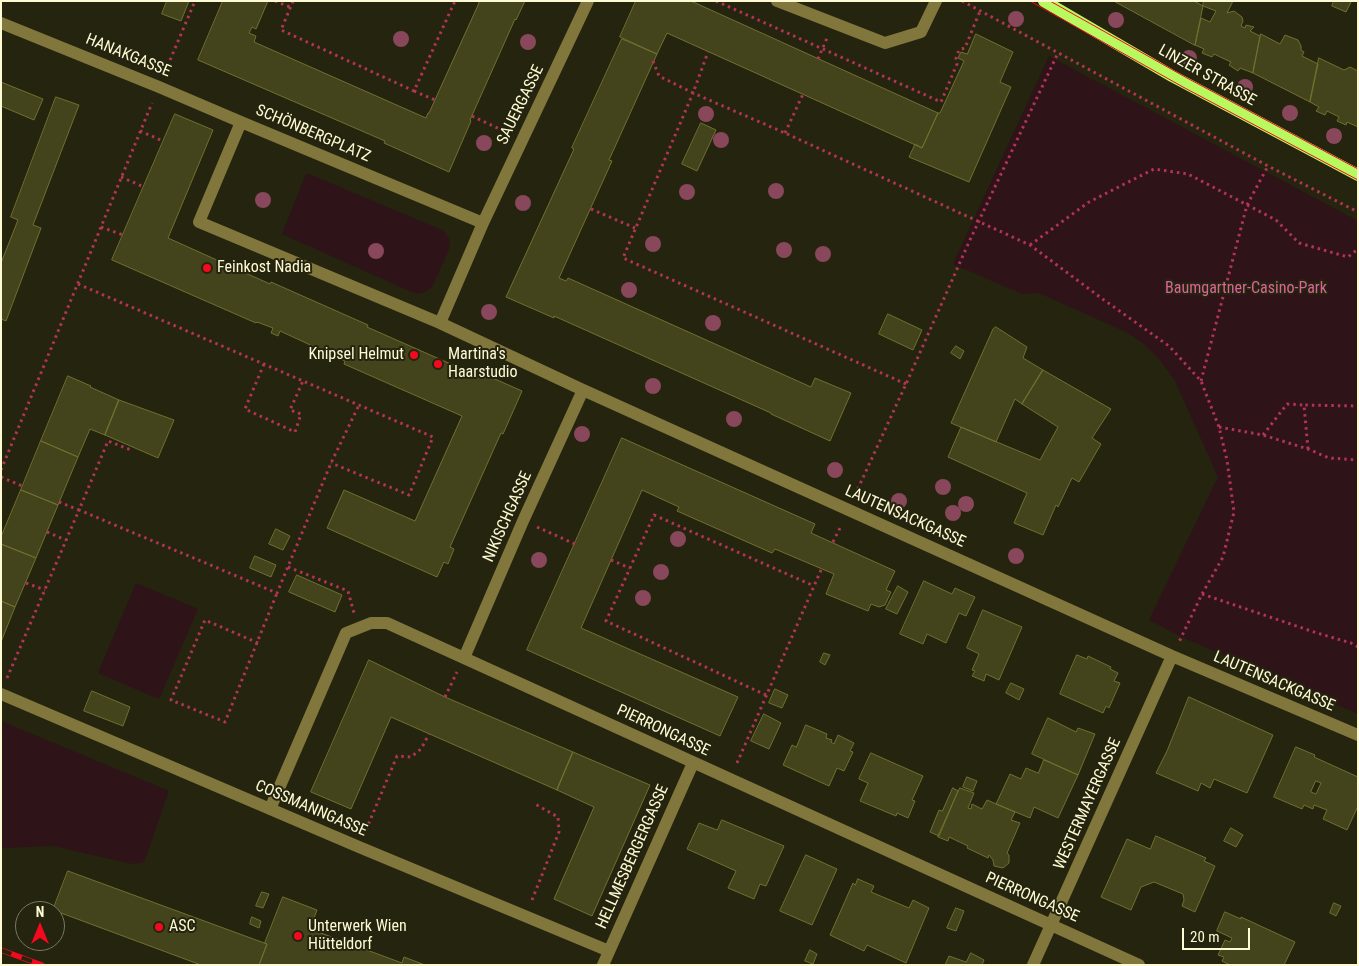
<!DOCTYPE html>
<html>
<head>
<meta charset="utf-8">
<style>
  body { margin:0 }
  #map { position:relative; width:1359px; height:966px; overflow:hidden; background:#24240f; font-family:"Roboto Condensed",sans-serif }
  canvas { display:block }
  .frame { position:absolute; inset:0; border:2px solid #fdfad4; pointer-events:none }
  .north { position:absolute; left:15px; top:901px; width:50px; height:50px; box-sizing:border-box; background:#24240f; border:1px solid #7b7a5e; border-radius:50%; rotate:0deg; font-size:14px; font-weight:700; line-height:20px; text-align:center; color:#fdfad4 }
  .north::after { content:''; display:block; margin:auto; width:18px; height:22px; background:#f50920; clip-path:polygon(50% 0,100% 100%,50% 72%,0 100%) }
  .scale { position:absolute; left:1182px; top:928px; width:68px; height:22px; box-sizing:border-box; border:2px solid #fdfad4; border-top:0; padding-left:6px; font-size:15px; line-height:18px; white-space:nowrap; color:#fdfad4; -webkit-text-stroke:4px #24240f; paint-order:stroke }
</style>
</head>
<body>
<div id="map">
<canvas width="1359" height="966"></canvas>
<div class="frame"></div>
<div class="north">N</div>
<div class="scale">20 m</div>
</div>
<script>
const c = document.querySelector('canvas').getContext('2d');
c.lineJoin = 'round';
function fill(path, color) { c.fillStyle = color; c.fill(path, 'evenodd'); }
function strokePath(path, color, width, dash) { c.strokeStyle = color; c.lineWidth = width; c.lineCap = dash ? 'butt' : 'round'; c.setLineDash(dash || []); c.stroke(path); }
function drawText(font, color, halo, rows, align = 'center') {
  c.font = font + ' "Roboto Condensed",sans-serif'; c.lineWidth = 4; c.setLineDash([]); c.textBaseline = 'middle'; c.strokeStyle = halo; c.fillStyle = color; for (const [text, x, y, turn = 0] of rows) {
    c.save(); c.translate(x, y); c.rotate((+turn || 0) * Math.PI / 180); c.textAlign = isNaN(turn) ? turn : align; if (halo) c.strokeText(text, 0, 0); c.fillText(text, 0, 0); c.restore();
  }
}
fill(new Path2D(`
  M1049,56L1358,221V714L1182,637L1149,620L1218,477L1175,381L1160,360L1144,344L1126,332L1039,293L1022,294L953,264Z
  M306,174H309L444,231L449,239L450,247L432,287C426,292 422,294 414,293L282,234Z
  M136,583L198,609L159,699L98,673Z
  M1,721L169,791L144,862L133,864L53,846L1,848Z`), '#2e1319');
const building = new Path2D(`
  M167,1H189L181,21L162,14Z
  M223,1H268L256,29L252,27L249,33L256,36L254,42L426,118L428,113H429L479,3L478,1H525L516,20L515,19L470,120L471,121L449,172L384,143L385,141L198,60Z
  M636,1H691L938,113L922,148L667,33L657,54L620,37Z
  M1114,1H1194L1203,6L1195,45Z
  M1204,1H1233L1227,13L1234,11L1242,17L1243,21L1241,26L1245,28L1246,25L1254,27L1250,31L1260,36L1253,73L1240,68L1238,71L1229,65L1231,62L1214,54L1212,57L1202,53L1204,49L1195,45L1201,18L1210,22L1216,11L1203,6Z
  M1334,1H1349L1351,2L1346,12L1332,6Z
  M976,34L1013,52L1000,82L1011,87L969,182L909,157L915,144L922,148L938,113H940L964,61L958,58L961,52L967,54Z
  M1261,34L1280,44L1285,35L1298,40L1301,46V50L1304,52L1302,56L1318,64L1310,102L1253,73Z
  M622,39L657,54L609,160L612,161L559,278L566,281L568,278L811,387L815,378L851,393L830,441L771,414V413L554,316V318L506,297L574,149L572,148Z
  M1319,58L1344,70L1350,67L1358,71V127L1347,122L1346,125L1337,121L1339,117L1327,111L1325,115L1316,111L1319,107L1310,102Z
  M1,82L43,99L34,120L1,106Z
  M56,97L79,105L33,225L41,228L6,321L1,319V263L18,220L11,217Z
  M175,114L213,130L168,238L270,284L271,282L368,325L367,327L469,372L470,368L522,391L503,434L501,433L450,547L454,549L448,564L444,562L437,577L327,528L344,490L415,521L462,416L344,364L345,361L326,352L324,357L317,354L319,349L280,331L278,336L271,333L273,328L257,322L256,323L112,260Z
  M701,123L716,130L697,171L682,164Z
  M888,314L922,330L913,350L879,334Z
  M996,327L1027,347L1023,358L1043,370L1022,404L1015,399L996,442L951,423L993,329Z
  M956,346L964,351L960,359L951,353Z
  M1043,370L1111,409L1092,438L1101,444L1079,482L1072,478L1058,507L1056,505L1043,535L1014,523L1027,493L948,457L961,427L1040,460L1058,427L1022,404Z
  M68,376L91,386L90,387L119,400L105,435L90,429L78,457L41,441Z
  M119,400L174,420L158,458L105,435Z
  M622,438L815,524L811,533L895,571L886,590L891,592L885,605L879,607L871,604L868,611L826,594L834,574L775,549L772,553L677,511L679,507L642,490L581,628L738,697L720,736L527,650Z
  M41,441L78,457L58,505L21,490Z
  M21,490L58,505L36,558L1,544V537Z
  M276,529L290,536L283,550L269,544Z
  M1,544L36,558L15,607L1,601Z
  M255,556L276,565L271,577L250,568Z
  M297,575L342,595L335,612L289,592Z
  M924,581L952,594L955,588L975,597L966,616L959,613L946,643L927,634L923,644L900,634Z
  M898,586L908,592L897,614L886,609Z
  M1,601L15,607L1,642Z
  M983,610L1022,627L999,680L986,674L984,681L972,676L975,671L972,670L979,654L967,648Z
  M824,653L830,655L825,665L820,662Z
  M1077,655L1087,659L1088,656L1111,667L1110,669L1118,673L1114,681L1120,683L1109,708L1106,706L1103,713L1060,694Z
  M369,660L445,697L573,752L557,790L391,717L351,809L311,792Z
  M1011,683L1024,689L1019,700L1006,693Z
  M775,689L788,695L782,708L769,703Z
  M92,691L130,707L123,726L84,711Z
  M1189,697L1273,735L1247,793L1214,779L1210,788L1201,783L1198,791L1156,773L1167,751Z
  M764,714L781,723L769,749L751,741Z
  M1048,718L1076,732L1078,728L1095,734L1078,775L1032,754Z
  M806,725L827,734L826,738L832,740L831,742L834,744L838,735L854,743L850,751L853,752L844,771L837,768L829,786L783,765L792,745L796,747Z
  M1296,747L1315,755L1314,757L1358,777V806L1347,830L1323,819L1327,810L1314,805L1313,809L1304,805L1302,809L1274,797ZM1316,781L1321,783L1316,794L1311,792Z
  M573,752L650,785L592,916L554,899L594,807L557,790Z
  M871,753L923,776L912,800L915,801L908,818L897,813L896,816L860,801L868,783L859,779Z
  M1044,760L1078,775L1058,818L1034,807L1030,818L996,804L1010,774L1021,779L1026,768L1038,773Z
  M967,777L977,781L973,791L963,787Z
  M953,788L958,791L939,836L930,832L939,810L942,811Z
  M960,788L974,793L968,808L971,809L972,804L982,809L987,800L1015,812L1011,820L1020,823L1007,853L1009,855V863L1003,868L994,866L993,860L989,855L988,858L967,848L968,846L949,837L948,841L938,837Z
  M722,820L784,846L766,886L760,884L754,899L728,888L736,871L687,849L699,823L717,830Z
  M1231,828L1243,835L1236,847L1224,841Z
  M1156,836L1206,858L1204,861L1215,866L1195,912L1182,906L1184,900L1183,894L1154,882L1141,887L1131,910L1101,897L1127,839L1150,849Z
  M806,855L837,869L812,925L780,911Z
  M68,871L267,944L259,965H201L53,910Z
  M858,879L874,886L871,892L909,908L913,900L929,908L906,963L867,945L864,951L830,935L853,883L855,885Z
  M262,892L269,894L263,908L256,906Z
  M283,897L317,910L310,929L402,963L404,957L425,965H259L267,944L265,943Z
  M1334,903L1341,906L1336,916L1330,913Z
  M956,908L964,911L956,931L947,928Z
  M1225,912L1241,919V917L1295,942L1284,965H1230L1222,961L1224,957L1218,955L1225,940L1230,942L1232,938L1217,931Z
  M252,917L261,921L259,928L250,924Z
  M810,950L817,954L813,964L805,961Z
  M971,953L984,960L982,965H945L949,956L966,962Z`);
fill(building, '#44441c');
strokePath(building, '#70702f', 1);
strokePath(new Path2D(`
  M275,1L290,7
  M293,1L281,30L414,91L455,1
  M716,1L941,102L957,64L956,58L959,50L965,48L980,11
  M962,1L1268,166L1358,212
  M818,59L827,38
  M653,61L659,76L693,93L708,52
  M165,72L195,1
  M414,91L435,100
  M472,116L508,133
  M140,131L163,141
  M785,133L803,94
  M121,177L144,187
  M591,209L635,228
  M101,227L123,235
  M1030,245L1089,202L1154,169L1188,174L1276,220L1299,243L1348,257L1358,249
  M78,284L433,437L409,495L331,463
  M264,364L245,409L295,432L301,414L290,410L303,381
  M1201,381L1247,205L1268,166
  M906,384L623,258L693,93L785,133L1030,245L1104,300L1169,346L1201,381L1219,427L1227,460L1234,512L1223,557L1202,594L1179,642
  M1219,427L1263,435L1308,449L1329,458L1358,460
  M1263,435L1287,404L1304,405
  M1308,449L1304,405L1358,406
  M1,470L152,103
  M1,477L22,486
  M855,495L906,384L969,242L1058,53
  M59,502L79,510L108,441L131,450
  M537,527L575,544
  M47,532L66,540
  M833,542L841,526
  M611,560L630,568
  M288,567L348,591L354,613
  M26,583L45,590
  M1202,594L1317,633L1351,643L1358,647
  M258,643L205,620L171,700L225,722L277,593
  M7,678L79,510L277,593L331,463L359,405
  M766,695L606,621L654,515L814,586
  M445,697L457,672
  M737,763L821,570
  M366,830L397,756L411,757L421,749L429,734
  M532,900L559,832L558,817L535,804`), '#b23454', 3, [2.5, 4]);
strokePath(new Path2D(`
  M777,1L885,43L921,32L936,1
  M1,23L159,87L241,122
  M483,223L241,122L199,222L440,323L483,223L588,1
  M440,323L583,390L1172,656L1358,735
  M464,658L523,521L583,390
  M1,694L359,847L609,951
  M270,809L346,633L371,623H387L1139,965
  M603,965L693,763
  M1033,965L1172,656`), '#81763c', 12);
strokePath(new Path2D(`
  M1044,1L1172,76L1358,175`), '#b8f960', 12);
strokePath(new Path2D(`
  M1030,1L1183,87L1358,180
  M1050,1L1187,78L1358,169`), '#f50920', 1);
const rail = new Path2D(`
  M1,950L42,965`);
strokePath(rail, '#f50920', 5.5);
strokePath(rail, '#24240f', 4, [11]);
c.fillStyle = '#89475b';
for (const [x, y] of [
  [1016,19],
  [1116,20],
  [401,39],
  [528,42],
  [1189,58],
  [1245,87],
  [1290,113],
  [706,114],
  [1334,136],
  [721,140],
  [484,143],
  [776,191],
  [687,192],
  [263,200],
  [523,203],
  [653,244],
  [784,250],
  [376,251],
  [823,254],
  [629,290],
  [489,312],
  [713,323],
  [653,386],
  [734,419],
  [582,434],
  [835,470],
  [943,487],
  [899,501],
  [966,504],
  [953,513],
  [678,539],
  [1016,556],
  [539,560],
  [661,572],
  [643,598]
]) { c.beginPath(); c.arc(x, y, 8, 0, 2 * Math.PI); c.fill(); }
for (const [x, y, r, color] of [
  [207,268,5,"#f50920"],
  [414,355,5,"#f50920"],
  [438,364,5,"#f50920"],
  [159,927,5,"#f50920"],
  [298,936,5,"#f50920"]
]) { const dot = new Path2D(); dot.arc(x, y, r, 0, 2 * Math.PI); c.fillStyle = color; c.fill(dot); strokePath(dot, '#24240f', 2); }
drawText('16px', '#fdfad4', '#24240f', [
  ["HANAKGASSE",128,56,22],
  ["LINZER STRASSE",1207,76,29],
  ["SAUERGASSE",521,105,-64],
  ["SCHÖNBERGPLATZ",313,134,23],
  ["NIKISCHGASSE",508,517,-66],
  ["LAUTENSACKGASSE",905,517,24],
  ["LAUTENSACKGASSE",1274,682,23],
  ["PIERRONGASSE",663,731,25],
  ["WESTERMAYERGASSE",1088,804,-66],
  ["COSSMANNGASSE",311,809,23],
  ["HELLMESBERGERGASSE",633,857,-66],
  ["PIERRONGASSE",1032,898,24]
]);
drawText('16px', '#fdfad4', '#24240f', [
  ["Feinkost Nadia",217,268],
  ["Knipsel Helmut",404,355,"right"],
  ["Martina's",448,355],
  ["Haarstudio",448,373],
  ["ASC",169,927],
  ["Unterwerk Wien",308,927],
  ["Hütteldorf",308,945]
], 'left');
drawText('16px', '#db6399', '#24240f', [
  ["Baumgartner-Casino-Park",1246,289]
]);
</script>
</body>
</html>
